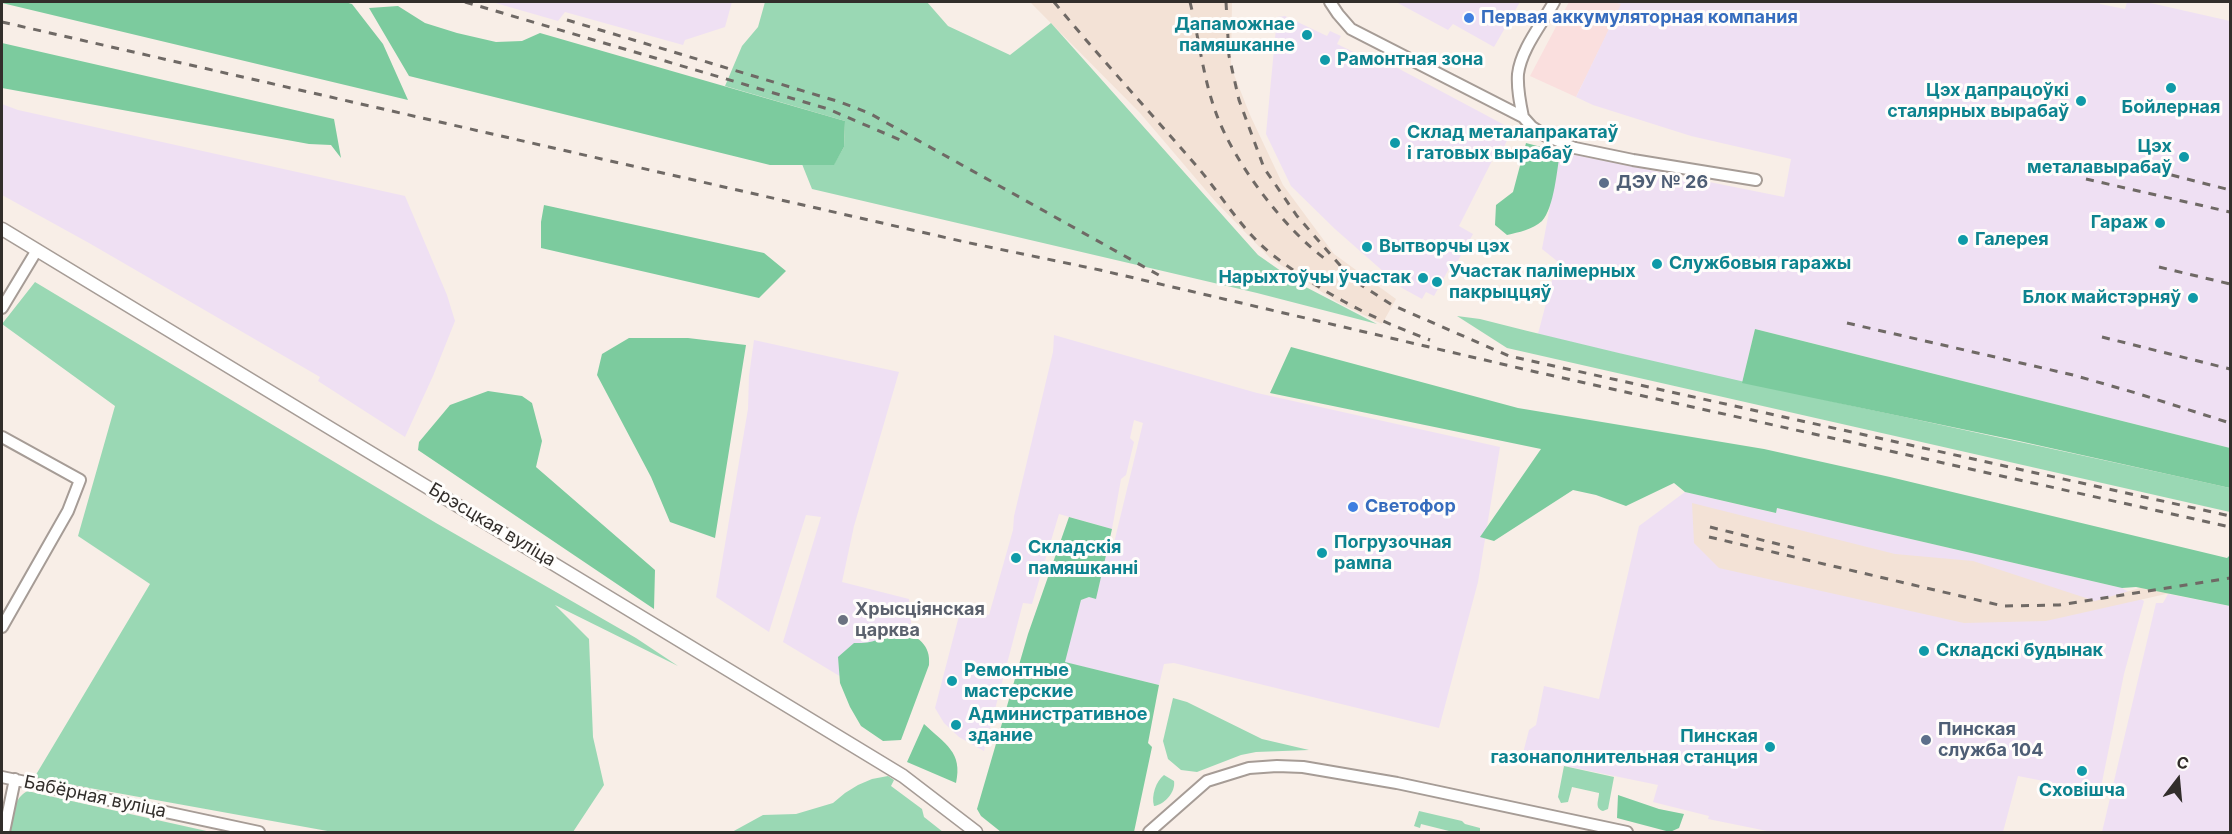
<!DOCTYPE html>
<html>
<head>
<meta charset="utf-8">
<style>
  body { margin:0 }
  #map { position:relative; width:2232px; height:834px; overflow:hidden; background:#f8eee7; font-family:Inter,sans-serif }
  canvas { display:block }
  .frame { position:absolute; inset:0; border:3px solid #322e2b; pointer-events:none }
  .north { position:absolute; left:2148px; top:750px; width:60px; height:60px; -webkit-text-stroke:4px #fffdfb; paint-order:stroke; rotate:16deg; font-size:16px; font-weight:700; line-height:24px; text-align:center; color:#322e2b }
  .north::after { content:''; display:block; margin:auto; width:21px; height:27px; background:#322e2b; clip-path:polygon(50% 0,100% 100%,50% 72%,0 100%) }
</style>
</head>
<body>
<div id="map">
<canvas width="2232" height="834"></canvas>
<div class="frame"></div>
<div class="north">С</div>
</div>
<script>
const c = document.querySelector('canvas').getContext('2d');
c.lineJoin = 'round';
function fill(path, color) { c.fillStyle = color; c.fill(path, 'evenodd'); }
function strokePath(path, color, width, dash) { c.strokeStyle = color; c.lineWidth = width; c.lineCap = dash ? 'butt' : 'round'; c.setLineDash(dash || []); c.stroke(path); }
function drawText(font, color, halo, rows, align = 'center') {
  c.font = font + ' Inter,sans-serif'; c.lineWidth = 6; c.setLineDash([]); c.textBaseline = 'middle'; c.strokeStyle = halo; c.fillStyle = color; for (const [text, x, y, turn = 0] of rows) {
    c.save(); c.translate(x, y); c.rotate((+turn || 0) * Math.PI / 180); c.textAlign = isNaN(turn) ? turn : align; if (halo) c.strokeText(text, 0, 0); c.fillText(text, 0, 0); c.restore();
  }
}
fill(new Path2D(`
  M1569,2H1613L1622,4L1576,97L1530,76Z`), '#fadfde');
fill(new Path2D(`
  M492,2H732L725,27L685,40L683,45L565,12L558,21Z
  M1396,2H1520L1494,47L1453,24L1448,30Z
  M1613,2H2100V4L2125,9L2127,2H2146L2230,21V448L1755,329L1742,383L1538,334L1557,261L1542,249L1560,152L1784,197L1791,159L1691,136L1593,105L1576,97L1621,4Z
  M1285,16L1327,36L1330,31L1341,36L1337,44L1372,61L1375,56L1512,129L1504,147L1500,145L1459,226L1473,234L1455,266L1451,265L1434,296L1426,292L1422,299L1402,288L1335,229L1291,186L1266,134L1277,17Z
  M2,104L18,110L405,196L447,295L455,321L433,376L405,437L318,381L320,377L89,243L2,195Z
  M1054,335L1257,393L1500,447L1478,582L1439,728L1174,663L1164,664L1159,685L1064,662L1081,600L1089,597L1096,598L1108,546L1113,547L1143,423L1134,420L1130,438L1134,442L1126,475L1121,479L1112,529L1059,514L1032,604L1023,603L984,751L959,737L944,723L935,708L961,608L989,615L1013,530L1014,516L1053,352Z
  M754,340L899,372L854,526L842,582L909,599L914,653L891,707L783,642L821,517L806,515L769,632L716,597L748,409L749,376Z
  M1685,492L1775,513L1777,508L2122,588L2144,601L2124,674L2100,792L2018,776L2003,832H1772L1708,819L1709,816L1653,802L1658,785L1522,757L1529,730L1536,725L1544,686L1599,699L1639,526Z
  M2168,594L2230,606V832H2102L2156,603H2163Z`), '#efe0f3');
fill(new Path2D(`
  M1030,2H1232L1231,67L1250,115L1283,185L1334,254L1396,299L1382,324L1337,302L1270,258L1215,201L1140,113Z
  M1692,503L1895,554L1973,561L2095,601L2164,581L2197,587L2046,621L1964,623L1719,568L1694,543Z`), '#f3e2d6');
fill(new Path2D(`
  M765,2H927L948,26L1010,55L1051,23L1258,255L1298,283L1377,324L1257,293L812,189L802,164H834L844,147L845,121L725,86L742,46L758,27Z
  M35,282L436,523L636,638L678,666L555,605L589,639L593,737L604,785L573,832H333L34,778L150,584L78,536L115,406L2,324Z
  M1457,316L1480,319C1728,382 1980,432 2230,488V512L1507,348Z
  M1173,698L1187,702L1262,739L1309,750L1256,752L1241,755L1197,772L1181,770L1168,759L1163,741Z
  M1564,766L1614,777L1608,809L1603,811C1594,808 1599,800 1599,793L1572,787L1568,802L1561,803L1558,797Z
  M1164,775L1174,781C1176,792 1164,805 1154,806C1151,796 1156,781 1164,775Z
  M888,776L894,780L891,786L922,809L924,817L943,832H732L763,815L796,814L833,803L845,793L858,785L872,779Z
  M28,791L40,794L211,832H10C12,819 13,797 28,791Z
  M1419,811L1462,821L1465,824L1480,828V832H1453L1421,824L1420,828L1414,826Z`), '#9ad8b4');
fill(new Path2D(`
  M2,2H345L352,4L383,44L408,100L2,3Z
  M398,6L425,23L457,33L496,42L522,41L540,33L845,121L844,147L834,165H770L409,76L369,8Z
  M2,43L334,119L341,158L331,145L309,144L2,88Z
  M1526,143L1560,152C1557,170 1554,208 1542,221C1532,230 1519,232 1507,235L1495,225L1496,205L1513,192Z
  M544,205L764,253L786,271L759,298L541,248V222Z
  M1755,329L2230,448V488L2019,441L1742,383Z
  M629,338H688L746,345L715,538L670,522L651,477L597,375L602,354Z
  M1291,347L1518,408L1764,449L1890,477L2227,558L2230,555V606L2136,587L2122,588L1777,508L1776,513L1685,492L1674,483L1626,506L1596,495L1573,490L1494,541L1480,537L1541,449L1270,393Z
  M488,391L522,396L532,403L542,441L536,467L655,570L654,609L418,450L419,442L450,405Z
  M1069,517L1112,529L1096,599L1089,597L1081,600L1065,662L1159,685L1148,743L1152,747L1134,832H1001L981,816L977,809L1028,634Z
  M900,630C918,636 931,645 929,665L901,740L883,741L861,726L850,707L840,683L838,657L854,643C876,644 880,637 900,630Z
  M924,724C945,744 963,752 956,783L907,762Z
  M1618,795L1659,809L1684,814L1679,828L1670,832L1617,818Z`), '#7ccb9e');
const minor = new Path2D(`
  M1330,2L1338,14L1351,29L1523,117L1532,127L1546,136L1575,148L1633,160L1756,180
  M1523,117C1520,103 1517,89 1518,74C1521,49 1542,24 1554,2
  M2,308L37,250
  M2,437L80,480L68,511L2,627
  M2,777L259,832
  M4,832L15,779
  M1149,832L1207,781L1249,768L1277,766L1303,767L1397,783L1627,832`);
const major = new Path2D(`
  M2,229L903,776L976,832`);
strokePath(minor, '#a69c96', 14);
strokePath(major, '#a69c96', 15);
strokePath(minor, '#fff', 10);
strokePath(major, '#fff', 12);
strokePath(new Path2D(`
  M465,2L828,109L905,142
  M1054,2C1101,59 1152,114 1200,170C1224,199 1244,233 1274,256C1322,293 1373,319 1430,340
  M1190,2C1199,38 1203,78 1216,113C1234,163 1285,230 1328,261
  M1226,2L1229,56L1239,100L1264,168L1297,216L1352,279L1392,305L1509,356L2230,516
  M567,20L840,102L869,113L1164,278
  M2,22L965,242L1100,270L1536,372L2230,527
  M2156,171L2230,190
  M2086,179L2230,212
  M2159,267L2230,284
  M1847,323L2073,375L2136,393L2230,423
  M2102,337L2230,369
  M1710,527L1794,548
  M1709,537L2003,606L2059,605L2230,578`), '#6f6965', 3, [8, 8]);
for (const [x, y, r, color] of [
  [1469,18,6,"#3f7fe0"],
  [1307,35,6,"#0f9aa8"],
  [1325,60,6,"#0f9aa8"],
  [2171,88,6,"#0f9aa8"],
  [2081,101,6,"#0f9aa8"],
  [1395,143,6,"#0f9aa8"],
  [2184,157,6,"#0f9aa8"],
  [1604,183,6,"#5c6f8a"],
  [2160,223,6,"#0f9aa8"],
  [1963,240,6,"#0f9aa8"],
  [1367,247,6,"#0f9aa8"],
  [1657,264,6,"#0f9aa8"],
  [1423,278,6,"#0f9aa8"],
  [1437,282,6,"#0f9aa8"],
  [2193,298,6,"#0f9aa8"],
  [1353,507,6,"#3f7fe0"],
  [1322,553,6,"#0f9aa8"],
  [1016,558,6,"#0f9aa8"],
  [843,620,6,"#6b7280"],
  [1924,651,6,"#0f9aa8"],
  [952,681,6,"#0f9aa8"],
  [956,725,6,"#0f9aa8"],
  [1926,740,6,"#5c6f8a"],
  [1770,747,6,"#0f9aa8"],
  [2082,771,6,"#0f9aa8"]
]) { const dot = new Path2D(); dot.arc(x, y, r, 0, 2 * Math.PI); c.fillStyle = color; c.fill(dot); strokePath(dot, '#fffdfb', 2); }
drawText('bold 18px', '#366cbe', '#fffdfb', [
  ["Первая аккумуляторная компания",1481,18],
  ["Светофор",1365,507]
], 'left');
drawText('bold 18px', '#0d838f', '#fffdfb', [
  ["Дапаможнае",1295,25,"right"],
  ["памяшканне",1295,46,"right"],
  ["Рамонтная зона",1337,60],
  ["Цэх дапрацоўкі",2069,91,"right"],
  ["сталярных вырабаў",2069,112,"right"],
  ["Бойлерная",2171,108,"center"],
  ["Склад металапракатаў",1407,133],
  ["і гатовых вырабаў",1407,154],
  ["Цэх",2172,147,"right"],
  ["металавырабаў",2172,168,"right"],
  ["Гараж",2148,223,"right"],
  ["Галерея",1975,240],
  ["Вытворчы цэх",1379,247],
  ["Службовыя гаражы",1669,264],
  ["Участак палімерных",1449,272],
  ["пакрыццяў",1449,293],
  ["Нарыхтоўчы ўчастак",1411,278,"right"],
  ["Блок майстэрняў",2181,298,"right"],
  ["Погрузочная",1334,543],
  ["рампа",1334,564],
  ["Складскія",1028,548],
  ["памяшканні",1028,569],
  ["Складскі будынак",1936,651],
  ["Ремонтные",964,671],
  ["мастерские",964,692],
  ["Административное",968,715],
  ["здание",968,736],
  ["Пинская",1758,737,"right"],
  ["газонаполнительная станция",1758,758,"right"],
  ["Сховішча",2082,791,"center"]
], 'left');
drawText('bold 18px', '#4e5e75', '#fffdfb', [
  ["ДЭУ № 26",1616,183],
  ["Пинская",1938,730],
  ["служба 104",1938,751]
], 'left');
drawText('18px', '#322e2b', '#fffdfb', [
  ["Брэсцкая вуліца",492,525,31],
  ["Бабёрная вуліца",95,797,12]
]);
drawText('bold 18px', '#5b616d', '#fffdfb', [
  ["Хрысціянская",855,610],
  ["царква",855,631]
], 'left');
</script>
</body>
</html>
